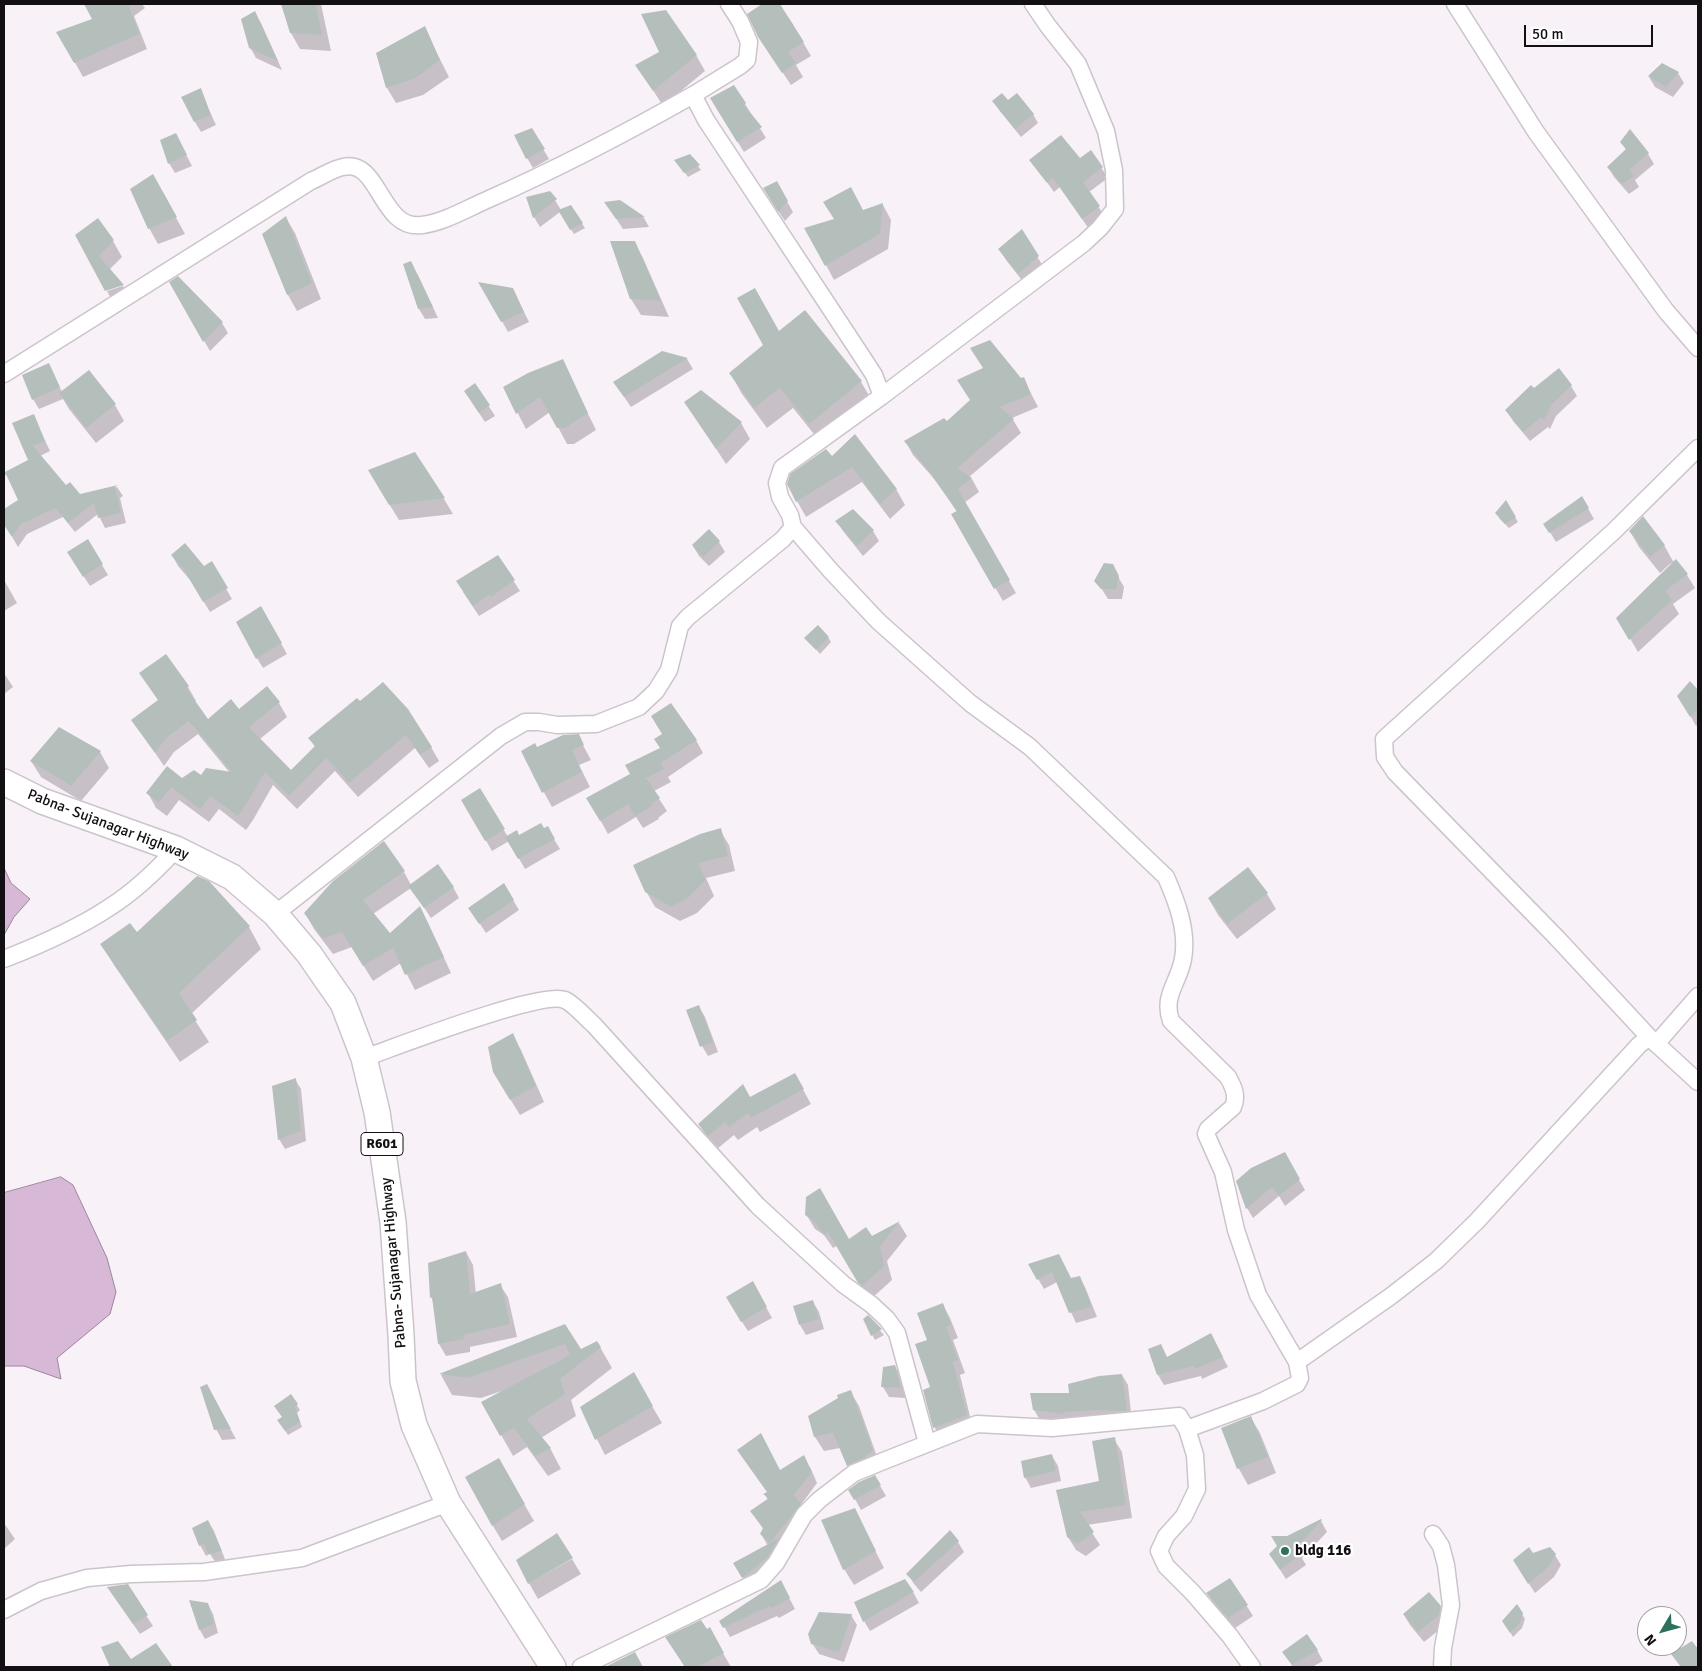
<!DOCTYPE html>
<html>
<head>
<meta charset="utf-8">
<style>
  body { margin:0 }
  #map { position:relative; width:1702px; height:1671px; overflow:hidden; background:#f9f1f8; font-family:Signika,sans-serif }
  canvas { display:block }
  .frame { position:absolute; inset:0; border:5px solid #131013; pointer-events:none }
  .north { position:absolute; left:1637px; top:1606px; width:50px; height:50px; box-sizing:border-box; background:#fff; border:1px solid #a19fa1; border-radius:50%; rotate:233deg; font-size:14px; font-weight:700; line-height:20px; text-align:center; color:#131013 }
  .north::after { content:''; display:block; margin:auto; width:18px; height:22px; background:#2e6f5d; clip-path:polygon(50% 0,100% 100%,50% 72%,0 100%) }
  .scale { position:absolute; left:1524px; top:25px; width:129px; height:22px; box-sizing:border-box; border:2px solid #131013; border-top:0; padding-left:6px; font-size:15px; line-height:18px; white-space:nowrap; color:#131013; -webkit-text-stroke:4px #fff; paint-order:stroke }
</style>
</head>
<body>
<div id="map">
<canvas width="1702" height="1671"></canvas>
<div class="frame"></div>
<div class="north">N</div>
<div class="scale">50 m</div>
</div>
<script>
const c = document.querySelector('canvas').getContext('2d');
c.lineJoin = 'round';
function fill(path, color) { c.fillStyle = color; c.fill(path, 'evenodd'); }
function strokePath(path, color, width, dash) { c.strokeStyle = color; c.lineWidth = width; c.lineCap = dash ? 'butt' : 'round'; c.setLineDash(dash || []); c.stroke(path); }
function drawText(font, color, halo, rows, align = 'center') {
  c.font = font + ' Signika,sans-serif'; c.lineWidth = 4.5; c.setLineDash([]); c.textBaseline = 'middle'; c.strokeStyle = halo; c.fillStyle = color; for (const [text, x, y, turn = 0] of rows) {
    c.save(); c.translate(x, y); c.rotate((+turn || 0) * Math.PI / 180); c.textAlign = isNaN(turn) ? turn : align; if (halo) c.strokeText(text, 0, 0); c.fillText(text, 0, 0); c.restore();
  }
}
const water = new Path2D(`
  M4,868L11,883L30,899L14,917L4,935Z
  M61,1177L73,1185L107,1258L116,1292L110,1314L57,1358L61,1379L24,1366H4V1193Z`);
fill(water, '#d7b9d7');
strokePath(water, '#9c869c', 1);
fill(new Path2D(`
  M86,4H142L145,8L134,16L147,49L83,77L58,32L94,19Z
  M283,4H321L331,51L300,49L291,33Z
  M763,4H778L792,23L811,56L796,65L803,77L791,85L759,37Z
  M255,13L261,23L282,70L256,58L250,47Z
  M424,28L449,77L423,95L396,103L387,88Z
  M696,55L705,71L663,106L637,65Z
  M1678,73L1684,83L1673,97L1655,87L1649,77Z
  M734,86L766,138L744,152L717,109Z
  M200,90L216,125L201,132L195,122Z
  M994,101L1033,114L1038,123L1021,137L999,110Z
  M532,130L549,159L533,168L527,158Z
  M1622,142L1648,154L1654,164L1635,180L1639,187L1629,194L1614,177L1608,167L1626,150Z
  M181,145L192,166L175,173L169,163Z
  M1091,152L1108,178L1089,192L1105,217L1089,229L1060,187L1054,192L1031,160H1080Z
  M679,165L698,166L701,170L688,177Z
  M776,182L793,212L785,221L770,199Z
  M162,192L185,234L158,244L149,228Z
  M550,192L561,210L571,207L585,228L574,234L560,212L540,227L534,217L528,198Z
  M620,201L644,218L649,227L623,229L606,203Z
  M883,205L891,220L888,249L834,280L826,265L835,220Z
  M286,218L295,233L321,299L297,311L288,295L263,234Z
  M1022,231L1044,268L1025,284L1006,260L1000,250Z
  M77,236L113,241L122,257L109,270Z
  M634,242L643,258L669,317L641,315L631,299Z
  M417,273L438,318L425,319L419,309Z
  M171,283L222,323L228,333L210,351Z
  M481,284L518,300L529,322L508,332Z
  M123,286L131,301L115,306L107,291Z
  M779,333L861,382L873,402L822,444L793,408L767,428L742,394L731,374Z
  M663,353L687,359L693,369L631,407L614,382Z
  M562,361L596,430L574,444H567L550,412L526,429L504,387Z
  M49,365L62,392L89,371L115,405L124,421L96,443L69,409L63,399L39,409L33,399Z
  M1023,378L1038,407L1012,418L1021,433L969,477L972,479L979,492L964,503L1016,593L1003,601L953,515L957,512L937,482L913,455L906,442L946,423Z
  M475,384L495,416L485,422L471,401Z
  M1571,386L1577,396L1556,416L1550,429L1548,427L1530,441L1513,421L1507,411L1534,390Z
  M686,403L741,423L750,439L726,464Z
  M33,415L50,451L40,456L66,486L79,495L117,487L123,496L120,498L126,523L105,528L98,514L75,532L63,517L27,534L18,547L4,523V510L20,500L7,474L4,476V472L5,473L29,461Z
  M855,436L896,489L905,505L890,519L862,482L806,517L797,501L831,458Z
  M414,454L444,499L453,514L399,520L378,486Z
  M1582,498L1594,519L1556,542L1545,524Z
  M1506,502L1518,522L1509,528L1499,518Z
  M837,521L873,531L879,541L863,556L843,531Z
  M1630,531L1664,545L1674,563L1687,575L1695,588L1673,604L1679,614L1638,652L1618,618L1673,565L1671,563L1660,573L1639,547Z
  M719,542L725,552L709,566L699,556L693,546Z
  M172,555L204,567L211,563L232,599L210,612L191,581L178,566Z
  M498,557L520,591L479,616L463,592Z
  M75,563L102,565L108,575L90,586Z
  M1112,566L1124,587L1122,599H1108L1096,580Z
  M4,580L17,603L4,611Z
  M261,608L287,654L263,668L257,658Z
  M828,637L831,642L820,654L806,638Z
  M165,655L188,687L196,701L195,702L208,721L239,711L279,703L287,717L260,739L291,772L315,747L310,738L357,699L431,747L439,761L429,768L415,748L358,797L335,771L297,809L273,785L253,820L246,830L219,809L209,822L179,800L167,816L156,808L148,793L182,779L230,773L198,734L174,752L164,766L133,720L159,701L141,674Z
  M4,673L13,687L4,694Z
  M1690,683L1698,692V724L1696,726L1685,706Z
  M59,729L100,752L109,768L81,801L41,777L31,761Z
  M578,736L591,760L579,765L590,787L552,807L522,752L537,749Z
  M696,740L703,753L668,777L671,782L654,791L667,811L658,818L659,819L643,828L636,817L608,834L588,798Z
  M480,790L508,837H519L547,828L560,849L525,869L509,841L492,851L463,801Z
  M720,830L729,845L735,871L706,878L714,896L697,913L680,921L655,907L646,891Z
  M404,872L411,885L453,887L459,898L431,918L411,888L373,914L390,934L420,908L428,923L451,973L415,990L401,963L373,981L352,947L333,954L314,929L305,913Z
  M208,882L249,927L261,949L191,1014L209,1042L180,1062L114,965L102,944L137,934Z
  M1267,894L1276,909L1237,939L1218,915L1209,899Z
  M513,900L519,910L486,933L476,918Z
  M699,1007L705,1017L718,1052L708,1056L702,1046Z
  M512,1034L521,1050L544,1102L520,1115L504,1089Z
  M795,1075L811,1104L760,1132L757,1127L738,1140L734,1135L717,1149L707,1138L699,1124Z
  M295,1079L301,1089L306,1141L285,1149L279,1139Z
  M1284,1154L1305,1190L1285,1206L1279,1196L1253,1218L1247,1208L1237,1181Z
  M806,1214L849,1240L871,1238L899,1223L907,1236L887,1261L892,1280L871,1299L868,1297L837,1246L833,1248L824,1235L815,1229Z
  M466,1252L473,1265L476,1294L500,1285L508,1297L517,1337L470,1347V1352L446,1356L439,1344L434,1303L431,1297Z
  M1058,1256L1071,1280L1079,1277L1085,1287L1097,1317L1076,1323L1057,1282L1044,1289L1030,1265Z
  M753,1283L772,1318L748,1331L733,1308Z
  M813,1302L819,1312L824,1329L806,1335L800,1325Z
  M943,1305L950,1318L958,1338L953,1340L965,1373L960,1375L973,1429L942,1441L935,1428L924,1391L932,1387L929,1341Z
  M868,1317L884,1335L875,1340L864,1319Z
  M565,1326L580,1351L600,1347L612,1368L571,1400L576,1416L541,1438L550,1448L561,1469L548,1476L527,1447L513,1456L483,1403L503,1392L502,1391L481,1398L452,1395L441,1375Z
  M1216,1345L1228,1367L1202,1379L1201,1376L1164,1385L1158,1375L1167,1358Z
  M895,1366L901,1377L906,1398L889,1397L883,1387Z
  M633,1374L662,1423L605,1455L581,1408Z
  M1122,1375L1128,1385L1132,1421L1040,1420L1034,1410L1071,1394Z
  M850,1391L859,1406L880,1465L857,1480L840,1448L824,1451L815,1437L809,1417Z
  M212,1396L236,1439L222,1440L216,1429Z
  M291,1396L300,1410L297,1413L302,1427L288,1435L281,1425Z
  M1251,1418L1260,1433L1276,1473L1248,1485L1239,1469L1222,1429Z
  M1114,1439L1122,1452L1132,1518L1087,1525L1100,1545L1086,1556L1076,1550L1068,1537L1058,1491L1100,1482Z
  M738,1450L780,1471L810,1467L817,1483L800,1506L806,1516L749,1587L741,1574L768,1546L761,1534L764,1530L752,1512L768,1500L765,1495L768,1493Z
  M1052,1456L1058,1466L1061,1481L1031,1488L1025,1477Z
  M498,1459L534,1521L502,1541L493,1526Z
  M875,1477L886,1496L861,1510L850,1490Z
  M854,1509L884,1568L854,1585L844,1569L823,1521Z
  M208,1521L214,1531L226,1562L216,1563L210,1554L206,1556L200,1545Z
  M1321,1521L1327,1532L1302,1558L1306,1565L1286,1579L1277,1565L1288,1537Z
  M4,1523L15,1539L4,1549Z
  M958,1542L964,1552L921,1592L914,1584L908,1574Z
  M1533,1555H1555L1561,1565L1554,1577L1535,1593L1520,1570Z
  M572,1559L581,1574L538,1599L529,1583Z
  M1230,1579L1253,1616L1235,1628L1214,1604L1208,1594Z
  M127,1586L153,1626L140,1634L115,1598Z
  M786,1592L795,1609L779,1618L777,1616L730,1637L721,1621Z
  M913,1592L919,1603L870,1631L864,1621Z
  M191,1602L208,1604L213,1614L218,1633L205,1639L200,1630Z
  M1440,1607L1446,1618L1444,1626L1424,1642L1410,1625L1404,1615Z
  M1522,1614L1525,1619L1522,1628L1513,1637L1504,1622Z
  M851,1615L857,1625L844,1662L819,1654L812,1643Z
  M709,1629L731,1667H685L667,1638Z
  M1691,1643L1698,1651V1667H1681L1668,1648L1673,1646L1679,1651Z
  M155,1645L171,1667H111L102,1648L130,1660Z
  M1317,1650L1323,1661L1312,1667H1293L1283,1652Z`), '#0003');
fill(new Path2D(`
  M84,4H128L139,34L74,63L56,32L92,19Z
  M281,4H316L322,35L290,33Z
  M762,4H780L804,42L788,52L796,63L782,73L758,37L747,14Z
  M666,10L697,55L653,91L635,65L659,52L641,14Z
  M255,11L260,22L278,61L249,48L241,19Z
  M425,26L440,60L414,79L386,88L376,53Z
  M1662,63L1679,72L1666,87L1648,76Z
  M734,85L746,103L744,105L762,127L737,142L710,98Z
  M201,88L211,115L194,122L181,97Z
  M1002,93L1008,100L1017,93L1034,114L1015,129L992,101Z
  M532,128L545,149L526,159L514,135Z
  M1630,129L1649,153L1629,170L1634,176L1622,184L1607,167L1626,149L1620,142Z
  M176,133L187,155L168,164L160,140Z
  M1061,135L1080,158L1091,150L1103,167L1083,182L1100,206L1082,219L1053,178L1047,183L1029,160Z
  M690,154L700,165L684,173L674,160Z
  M153,174L177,217L148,229L130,189Z
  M777,181L788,201L778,212L763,188Z
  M851,187L863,210L883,203L880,234L825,266L804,228L834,219L823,202Z
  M550,191L557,199L533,218L526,197Z
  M620,200L645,217L616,219L604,202Z
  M571,205L583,223L570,230L558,210Z
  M286,216L312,283L287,295L262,234Z
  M98,218L114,240L99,256L124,285L105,291L75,235Z
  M1022,229L1039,256L1018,274L998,249Z
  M610,241H635L661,301L630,299Z
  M411,261L433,307L418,309L403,264Z
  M178,276L223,322L203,342L169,282Z
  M478,282L513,288L524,312L501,322Z
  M755,288L779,331L805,310L862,381L809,424L780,388L754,408L729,373L763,345L737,298Z
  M990,340L1021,378L1024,377L1031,394L1000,407L1014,419L957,468L972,478L958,489L1010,580L994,589L951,514L957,511L932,476H933L904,441L944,418L947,421L970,400L957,380L983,368L970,348Z
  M662,351L688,358L624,397L613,382Z
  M563,359L588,413L565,428H557L540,397L516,414L503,387L528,373Z
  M49,363L60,387L32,400L22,375Z
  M1559,368L1572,385L1551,405L1544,420L1541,417L1523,432L1505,410L1531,385L1534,388Z
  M89,370L116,404L86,428L59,393Z
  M475,383L490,405L479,413L464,391Z
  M701,390L742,422L716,449L684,402Z
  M34,414L45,441L33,446L66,485L70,482L80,494L118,485L115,487L121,513L98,518L94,503L68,523L56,508L21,524L12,537L4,525V509L18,500L5,472L28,460L12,423Z
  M855,434L897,489L880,504L852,467L796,502L787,484L790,474L826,449L832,456Z
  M415,452L445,498L389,505L368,470Z
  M1582,496L1589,508L1549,533L1543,524Z
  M1506,500L1516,517L1505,524L1495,513Z
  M853,509L874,530L857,546L835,521Z
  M1643,516L1665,545L1650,557L1629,531Z
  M709,529L720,541L703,557L692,545Z
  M88,539L103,564L83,577L67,552Z
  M185,543L204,566L212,561L228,588L203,602L184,570L171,555Z
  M498,555L515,580L491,597L489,595L473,606L456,581Z
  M1676,559L1688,574L1665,591L1672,600L1629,640L1616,618Z
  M1104,563L1113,564L1119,576L1116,589H1101L1094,581Z
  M261,606L282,643L256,659L236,622Z
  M818,625L829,637L816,650L804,638Z
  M166,654L189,686L186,688L208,719L231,699L239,709L267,686L280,702L249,727L291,770L315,746L308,738L357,698L360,701L383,682L408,709L432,747L420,755L406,735L349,783L326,758L289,796L265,772L246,805L238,816L210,796L200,809L171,787L159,803L146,793L167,766L182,778L194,770L201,775L206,768L232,772L189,721L166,738L155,753L131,720L158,700L139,673Z
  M1690,681L1698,690V709L1690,717L1677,696Z
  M671,703L697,740L661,763L664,769L646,778L660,798L651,804L652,806L635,816L628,804L600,821L586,798L630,774L625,765L660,748L654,739L662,734L651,716Z
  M59,727L101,751L71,786L30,761Z
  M579,734L584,745L572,750L582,772L542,793L521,751L535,743L537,747L563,735Z
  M480,788L505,829L485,841L461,800Z
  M541,823L544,828L548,826L555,839L518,859L505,837L517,830L519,835Z
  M721,828L728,856L698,863L706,880L688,898L671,907L645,892L633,865L700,834Z
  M384,841L405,871L363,900L390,933L420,906L444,957L405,975L393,948L363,966L342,932L323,939L304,913L333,881Z
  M438,864L454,887L424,908L408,886Z
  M1248,867L1268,893L1227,924L1208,898Z
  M197,876L209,881L250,926L179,993L197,1020L167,1041L100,944L130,923L137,932Z
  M504,883L514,900L479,924L468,908Z
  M699,1005L713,1042L700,1047L686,1010Z
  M513,1033L536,1086L510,1100L493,1072L488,1047Z
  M795,1073L804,1089L751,1118L748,1113L729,1127L725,1122L708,1136L698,1124L743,1084L750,1097Z
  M296,1078L301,1131L278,1140L272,1086Z
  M1285,1152L1300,1179L1279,1196L1272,1187L1246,1209L1236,1181L1251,1168Z
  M820,1188L849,1239L866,1227L872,1236L900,1221L880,1246L884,1266L862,1286L858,1283L828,1232L824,1235L814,1221L805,1215L806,1197Z
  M466,1251L470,1294L501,1283L510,1324L463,1335L464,1339L438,1344L432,1297L430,1298L428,1263Z
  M1059,1254L1071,1278L1080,1276L1092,1307L1069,1313L1052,1272L1037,1280L1028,1264Z
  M753,1281L767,1307L741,1322L726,1297Z
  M813,1300L819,1319L799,1325L793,1306Z
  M943,1303L951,1325L946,1327L958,1360L953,1362L967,1415L933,1428L923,1390L930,1387L915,1344L927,1340L917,1313Z
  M868,1315L882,1329L871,1336L863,1319Z
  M565,1324L581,1349L597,1341L601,1347L560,1379L565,1394L527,1419L551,1448L535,1456L514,1428L500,1436L481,1402L570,1355L565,1344L468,1378L439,1374Z
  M1211,1333L1223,1357L1195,1369L1194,1366L1157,1375L1148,1349L1161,1344L1167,1357Z
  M895,1365L901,1388L881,1387L883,1367Z
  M634,1372L653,1406L595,1440L580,1407Z
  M1122,1374L1127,1411L1098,1410L1063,1412L1064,1414L1033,1410L1030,1393H1069L1068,1384L1099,1376Z
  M207,1384L231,1429L214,1430L200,1387Z
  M851,1390L873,1450L865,1456L866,1457L847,1466L833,1433L814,1437L808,1416L838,1398L837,1395Z
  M291,1394L298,1404L295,1407L300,1422L285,1431L277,1420L282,1417L274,1406Z
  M1251,1416L1268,1457L1237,1469L1221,1428Z
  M761,1433L780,1470L804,1455L812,1472L794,1495L801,1504L770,1543L779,1538L768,1557L742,1578L733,1563L770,1543L760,1534L763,1528L750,1511L769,1498L763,1494L767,1492L737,1450Z
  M1115,1437L1126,1505L1080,1512L1094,1532L1078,1544L1067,1537L1056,1490L1099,1481L1092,1441Z
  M1052,1454L1056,1471L1024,1478L1021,1461Z
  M499,1458L525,1504L492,1526L465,1477Z
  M875,1475L881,1485L854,1500L848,1490L859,1482Z
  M855,1508L876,1551L843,1570L821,1520Z
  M1321,1519L1322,1520L1296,1548L1301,1554L1280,1570L1269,1554L1277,1546L1271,1536H1287Z
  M208,1520L222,1551L208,1554L204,1544L199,1546L192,1528Z
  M950,1530L959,1541L914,1582L906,1574Z
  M557,1533L573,1558L528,1584L516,1560Z
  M1529,1547L1533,1553L1550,1547L1556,1554L1548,1567L1528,1584L1513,1560Z
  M1230,1578L1248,1605L1228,1618L1206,1593Z
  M905,1579L914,1592L863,1622L854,1602Z
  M781,1580L790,1598L772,1608L770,1606L723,1628L719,1621Z
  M128,1584L148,1615L133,1624L107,1587Z
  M1429,1592L1441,1606L1439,1615L1418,1632L1403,1614Z
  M189,1600L208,1603L214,1624L199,1630Z
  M1517,1604L1523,1613L1520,1623L1510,1633L1502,1621Z
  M819,1612L852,1614L839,1652L811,1644L808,1634Z
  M701,1620L707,1629L710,1627L724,1653L698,1667H685L665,1637Z
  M1307,1634L1318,1650L1292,1665L1282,1652Z
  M118,1641L131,1659L156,1643L173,1667H110L101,1647Z
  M1692,1641L1698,1649V1667H1681L1671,1654Z
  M635,1652L643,1667H605Z`), '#b4bfbb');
const minor = new Path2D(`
  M1455,4L1536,132L1666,311L1698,348
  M4,374L311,181C321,177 332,169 343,167C380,158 380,231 422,225C445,222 468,208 489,199C559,168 626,133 693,95
  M882,396L1084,243L1100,228L1115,209L1114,170L1106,131L1078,64L1048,26L1033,4
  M793,527L831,571L878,621L970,703L1030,747L1166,877C1177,902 1188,931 1183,959C1179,982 1162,996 1171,1021L1228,1077C1233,1086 1238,1096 1233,1107L1208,1129L1206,1134L1223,1172L1236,1230L1258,1295L1297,1362L1300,1378L1297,1384L1263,1401L1187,1429
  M275,914L501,736L525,722H539L557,725L596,724L639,707L656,691L669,670L680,626L688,617L783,539L793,527L790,515L780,497L777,483L782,468L882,396L874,375L861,355L706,120L693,95L740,66L747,60L749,42L740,21L729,4
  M4,959C40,945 77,929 110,907C135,891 156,871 176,849
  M1649,1037L1698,1082
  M1656,1044L1698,996
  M364,1058C396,1047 541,990 565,1000C574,1004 586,1018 594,1025L758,1206L843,1284L872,1305L887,1319L897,1333L927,1443
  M1297,1362L1391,1296L1436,1261L1477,1221L1639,1045L1649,1037L1557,938L1395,772L1385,757L1384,739L1613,532L1698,448
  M1433,1534L1441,1546L1446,1565L1451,1605L1443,1648L1442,1667
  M4,1610L41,1591L87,1578L131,1574L204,1572L302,1558L448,1503
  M581,1667L761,1580L776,1563L804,1515L819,1500L854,1473L886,1460L977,1424L1052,1428L1179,1416L1187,1429L1195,1455L1197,1489L1184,1516L1166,1536L1159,1551L1166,1566L1193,1593L1230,1636L1252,1667`);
const primary = new Path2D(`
  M4,782L42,801L176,849L232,877L275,914L309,954L343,1003L364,1058L377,1112L393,1222L401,1335L403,1381L414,1425L448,1503L553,1667`);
strokePath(minor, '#ccc4cc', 19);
strokePath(primary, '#ccc4cc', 28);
strokePath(minor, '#fff', 16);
strokePath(primary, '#fff', 25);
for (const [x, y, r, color] of [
  [1285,1551,5,"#2e6f5d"]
]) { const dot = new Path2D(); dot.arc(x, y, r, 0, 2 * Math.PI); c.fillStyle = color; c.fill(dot); strokePath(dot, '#fff', 2); }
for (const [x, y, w] of [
  [382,1144,42]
]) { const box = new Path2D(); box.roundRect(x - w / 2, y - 11.5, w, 23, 4); c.fillStyle = '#fff'; c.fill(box); strokePath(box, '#131013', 1); }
drawText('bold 14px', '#131013', null, [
  ["R601",382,1144]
]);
drawText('15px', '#131013', '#fff', [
  ["Pabna- Sujanagar Highway",108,825,21],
  ["Pabna- Sujanagar Highway",394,1263,-95]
]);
drawText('bold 15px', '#131013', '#fff', [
  ["bldg 116",1295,1551]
], 'left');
</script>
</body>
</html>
